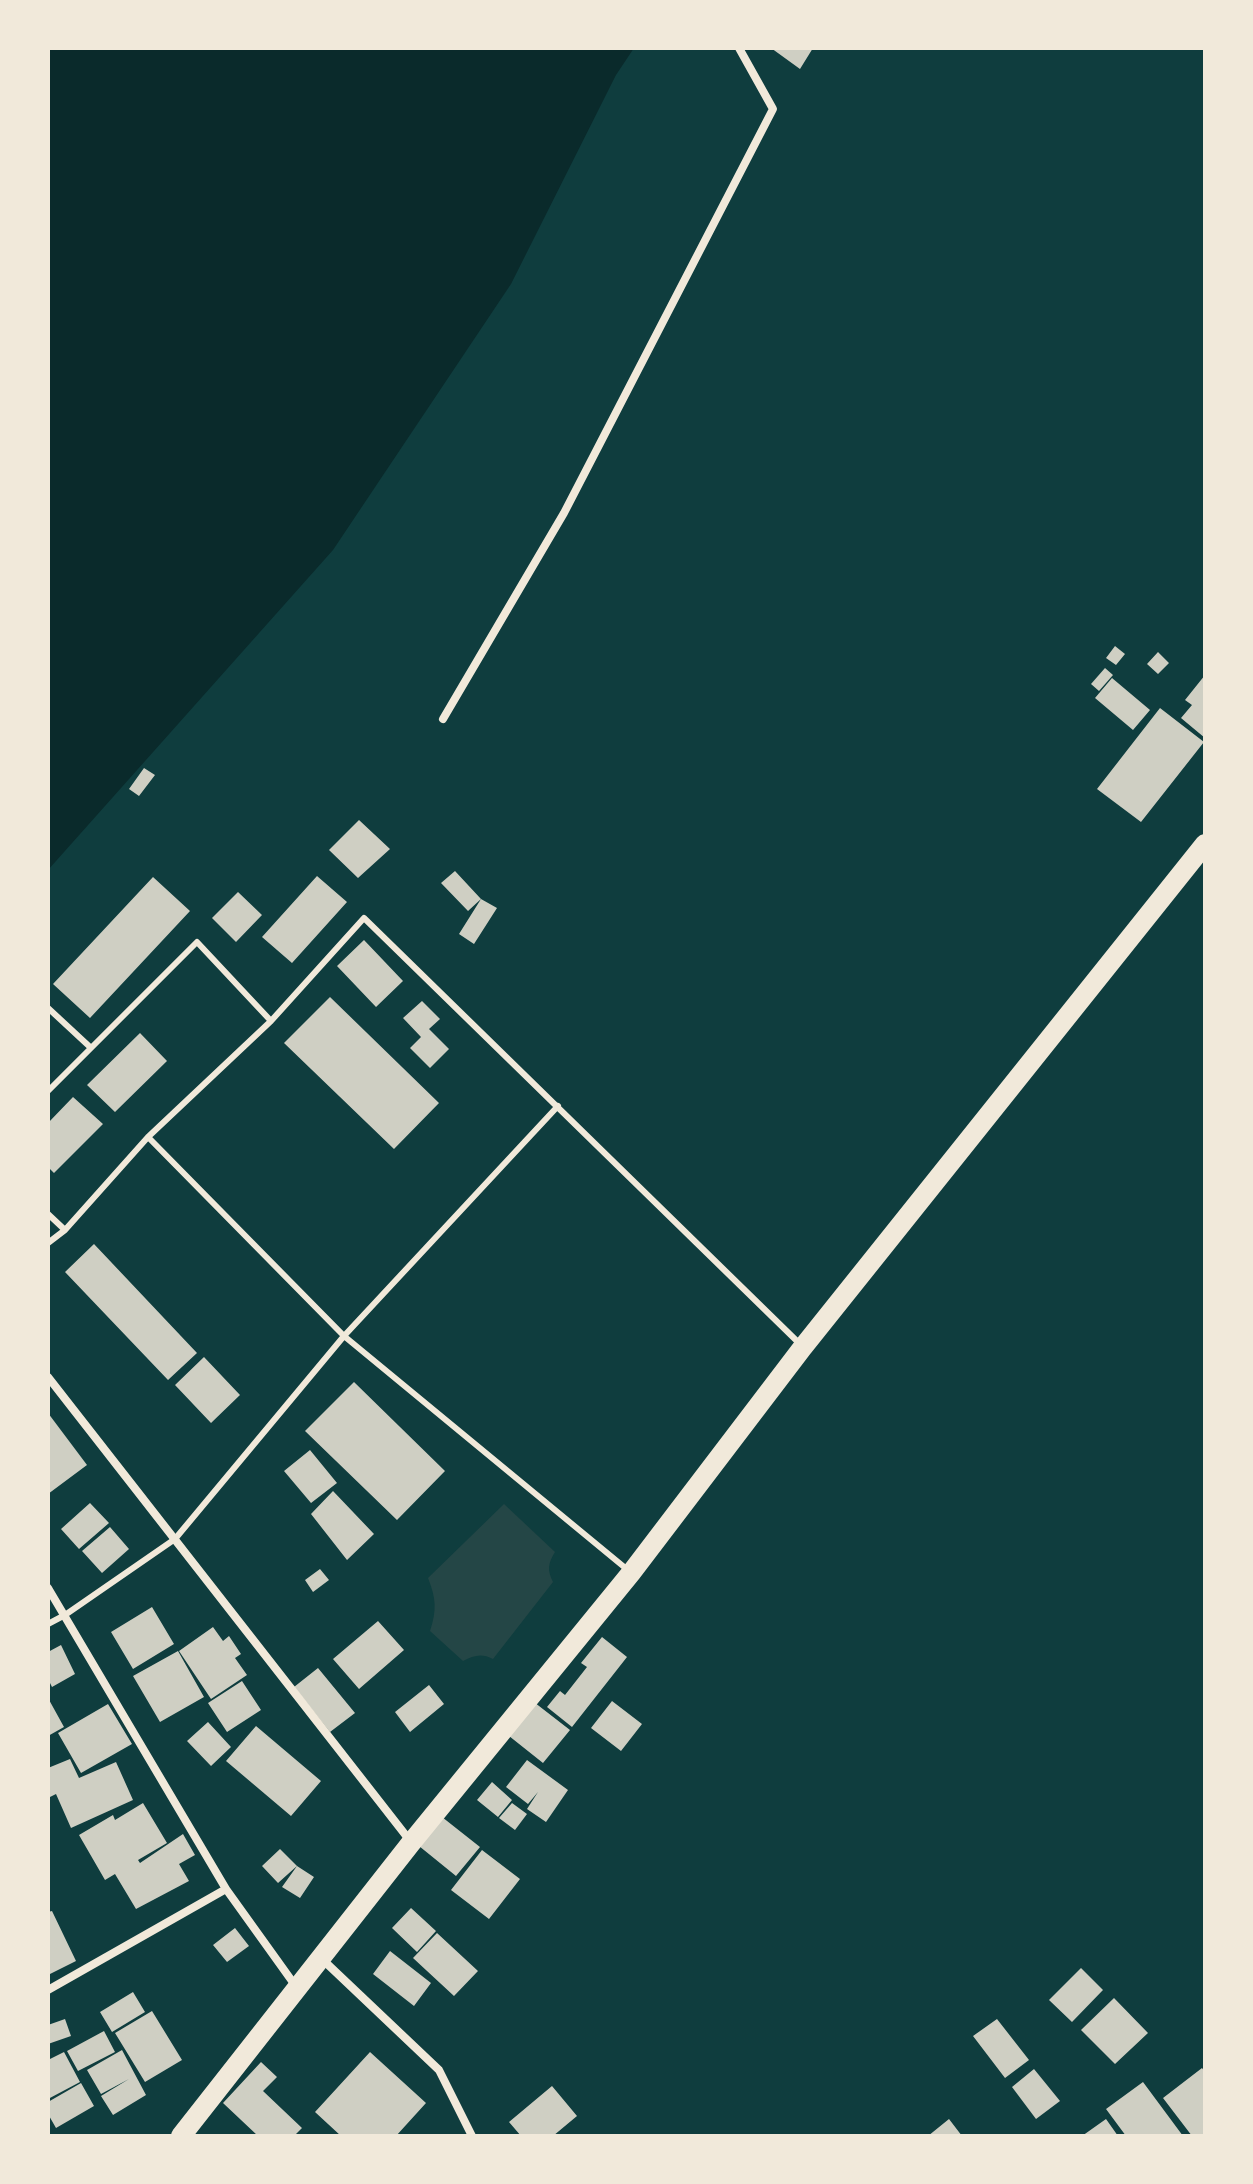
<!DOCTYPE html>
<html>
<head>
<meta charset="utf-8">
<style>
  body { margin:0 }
  #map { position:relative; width:1253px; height:2184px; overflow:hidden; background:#0f3d3e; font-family:Roboto,sans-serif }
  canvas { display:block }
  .frame { position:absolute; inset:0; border:50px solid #f1e9da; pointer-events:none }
</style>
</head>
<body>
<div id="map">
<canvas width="1253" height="2184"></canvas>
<div class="frame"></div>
</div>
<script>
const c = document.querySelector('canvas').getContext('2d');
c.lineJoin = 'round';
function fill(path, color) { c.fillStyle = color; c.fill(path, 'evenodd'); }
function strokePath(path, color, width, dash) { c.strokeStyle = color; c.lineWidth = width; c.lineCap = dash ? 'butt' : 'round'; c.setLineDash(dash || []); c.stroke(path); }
fill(new Path2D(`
  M504,1504L555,1552C548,1563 547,1570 553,1582L493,1659C482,1653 474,1655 463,1661L430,1631C437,1610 436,1598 428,1578Z`), '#244646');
fill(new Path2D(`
  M48,48H634L616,75L511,284L333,550L48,870Z`), '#0a2a2b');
fill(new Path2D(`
  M771,48H813L800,69Z
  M1115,646L1125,654L1116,665L1106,658Z
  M1158,652L1169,663L1158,674L1147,664Z
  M1105,668L1113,675L1099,691L1091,684Z
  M1205,675V738L1181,718L1192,705L1185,700Z
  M1112,678L1150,710L1133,730L1095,698Z
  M1160,708L1204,742L1141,822L1097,789Z
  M144,768L155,775L139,796L129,789Z
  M359,820L390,849L358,878L329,850Z
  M455,871L481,899L468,911L441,883Z
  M317,876L347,902L292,963L262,937Z
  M153,877L190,911L90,1018L53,984Z
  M238,892L262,915L236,942L212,918Z
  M481,899L497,908L474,944L459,934Z
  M364,940L403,981L376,1007L337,966Z
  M330,997L439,1103L394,1149L284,1043Z
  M422,1001L440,1019L429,1029L449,1049L430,1068L410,1048L421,1037L403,1018Z
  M140,1033L167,1061L115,1112L87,1085Z
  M73,1097L103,1124L54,1173L48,1167V1123Z
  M94,1244L197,1353L168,1380L65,1272Z
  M204,1357L240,1395L211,1423L175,1385Z
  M354,1382L445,1471L397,1520L305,1431Z
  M48,1413L87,1465L48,1494Z
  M310,1450L337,1483L311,1503L284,1471Z
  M333,1491L374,1534L347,1560L311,1514Z
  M90,1503L109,1523L79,1549L61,1529Z
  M110,1527L129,1549L102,1573L82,1551Z
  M320,1569L329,1580L313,1592L305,1580Z
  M152,1607L174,1644L133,1669L111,1632Z
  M378,1621L404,1650L359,1689L333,1659Z
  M213,1627L223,1641L229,1636L241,1654L235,1658L247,1675L211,1699L179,1651Z
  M602,1637L627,1657L572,1727L547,1707L560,1691L565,1695L587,1667L581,1663Z
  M61,1645L75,1674L52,1687L48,1679V1652Z
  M178,1651L204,1697L160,1722L133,1676Z
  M318,1668L355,1713L330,1732L294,1687Z
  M242,1681L261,1710L227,1732L208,1703Z
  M429,1685L444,1704L410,1732L395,1712Z
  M48,1698L64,1727L48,1736Z
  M530,1699L570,1730L543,1763L504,1732Z
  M612,1701L642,1724L621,1751L591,1728Z
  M108,1704L132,1744L81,1773L58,1733Z
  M208,1722L231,1747L211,1766L187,1741Z
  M256,1726L321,1781L291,1816L226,1761Z
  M70,1759L79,1778L116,1762L133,1800L71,1828L56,1794L48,1798V1768Z
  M527,1760L568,1790L546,1822L527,1809L538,1792L528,1804L506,1787Z
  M492,1782L512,1800L498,1817L477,1800Z
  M143,1803L167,1843L138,1860L140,1863L183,1834L195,1855L179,1864L189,1881L136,1909L115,1874L105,1880L79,1835L113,1815L115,1820Z
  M512,1803L527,1814L515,1830L499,1818Z
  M442,1817L480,1847L456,1876L419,1846Z
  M280,1849L297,1866L278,1883L262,1866Z
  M482,1850L520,1879L489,1919L451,1890Z
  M297,1866L314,1877L300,1898L282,1887Z
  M411,1908L436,1931L417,1952L392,1928Z
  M52,1911L76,1961L48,1975V1912Z
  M235,1928L249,1946L227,1962L213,1945Z
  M437,1933L478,1971L454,1996L413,1958Z
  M390,1951L431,1983L414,2006L373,1974Z
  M1081,1968L1103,1990L1072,2022L1049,2000Z
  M133,1992L145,2012L112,2032L100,2012Z
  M1114,1998L1148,2033L1115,2064L1081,2030Z
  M152,2011L182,2060L145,2082L115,2033Z
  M65,2019L71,2036L48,2044V2025Z
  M997,2019L1029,2060L1005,2078L973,2036Z
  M104,2031L115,2052L78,2071L67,2051Z
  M122,2050L146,2095L113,2115L101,2096L129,2079L101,2094L87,2070Z
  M64,2052L80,2082L48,2099V2060Z
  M370,2052L426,2103L396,2136H341L315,2112Z
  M261,2062L277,2077L263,2091L302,2128L294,2136H258L223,2103Z
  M1202,2068L1205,2072V2136H1192L1163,2098Z
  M1034,2069L1060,2101L1036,2119L1012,2087Z
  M1143,2082L1183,2136H1126L1106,2109Z
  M81,2083L94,2106L56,2128L48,2114V2102Z
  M552,2086L577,2116L553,2136H521L509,2122Z
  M949,2119L962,2136H928Z
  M1106,2119L1118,2136H1082Z`), '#cfcfc3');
strokePath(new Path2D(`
  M48,1008L90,1047
  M48,1091L197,942L271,1021
  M148,1137L344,1336L629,1571
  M48,1214L65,1230
  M48,1243L65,1230L148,1137L271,1021L364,918L801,1345
  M48,1624L65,1615L175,1539L344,1336L558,1106`), '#f1e9da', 6);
strokePath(new Path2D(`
  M443,719L564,513L773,109L739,48
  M48,1377L411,1842
  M48,1588L226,1889L297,1988
  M322,1959L439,2070L472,2136
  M48,1990L226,1889`), '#f1e9da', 8);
strokePath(new Path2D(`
  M181,2136L411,1843L631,1573L803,1347L1205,844`), '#f1e9da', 20);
</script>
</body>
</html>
